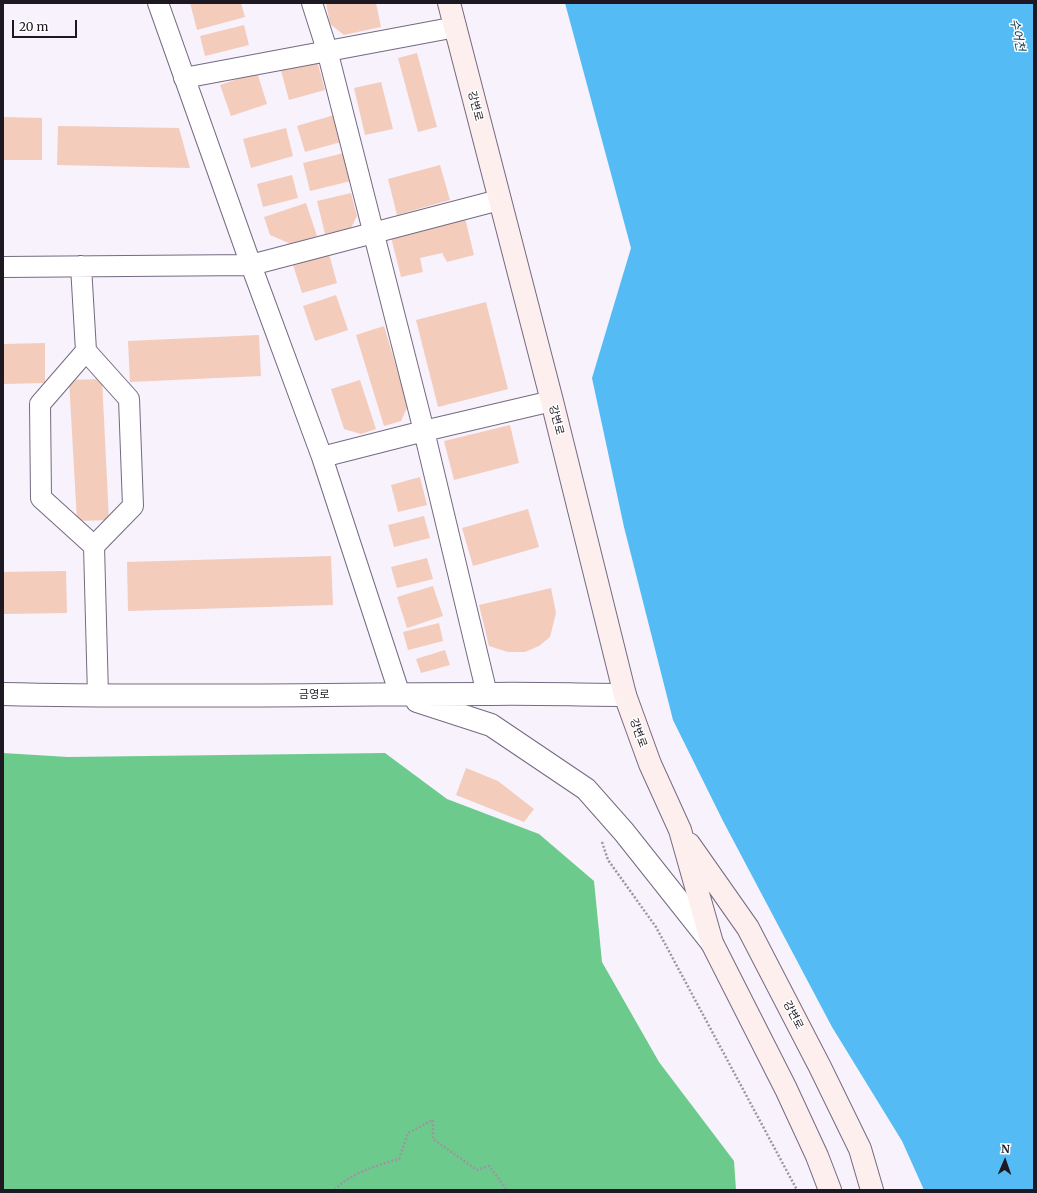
<!DOCTYPE html>
<html>
<head>
<meta charset="utf-8">
<style>
  body { margin:0 }
  #map { position:relative; width:1037px; height:1193px; overflow:hidden; background:#f7f2fc; font-family:Merriweather,serif }
  canvas { display:block }
  .frame { position:absolute; inset:0; border:4px solid #1d1821; pointer-events:none }
  .north { position:absolute; left:985px; top:1141px; width:40px; height:40px; -webkit-text-stroke:3px #fff; paint-order:stroke; rotate:2deg; font-size:11px; font-weight:700; line-height:16px; text-align:center; color:#1d1821 }
  .north::after { content:''; display:block; margin:auto; width:14px; height:18px; background:#1d1821; clip-path:polygon(50% 0,100% 100%,50% 72%,0 100%) }
  .scale { position:absolute; left:12px; top:20px; width:65px; height:18px; box-sizing:border-box; border:2px solid #1d1821; border-top:0; padding-left:5px; font-size:12px; line-height:14px; white-space:nowrap; color:#1d1821; -webkit-text-stroke:3px #fff; paint-order:stroke }
</style>
</head>
<body>
<div id="map">
<canvas width="1037" height="1193"></canvas>
<div class="frame"></div>
<div class="north">N</div>
<div class="scale">20 m</div>
</div>
<script>
const c = document.querySelector('canvas').getContext('2d');
c.lineJoin = 'round';
function fill(path, color) { c.fillStyle = color; c.fill(path, 'evenodd'); }
function strokePath(path, color, width, dash) { c.strokeStyle = color; c.lineWidth = width; c.lineCap = dash ? 'butt' : 'round'; c.setLineDash(dash || []); c.stroke(path); }
function drawText(font, color, halo, rows, align = 'center') {
  c.font = font + ' Merriweather,"Noto Sans KR",serif'; c.lineWidth = 3; c.setLineDash([]); c.textBaseline = 'middle'; c.strokeStyle = halo; c.fillStyle = color; for (const [text, x, y, turn = 0] of rows) {
    c.save(); c.translate(x, y); c.rotate((+turn || 0) * Math.PI / 180); c.textAlign = isNaN(turn) ? turn : align; if (halo) c.strokeText(text, 0, 0); c.fillText(text, 0, 0); c.restore();
  }
}
fill(new Path2D(`
  M3,753L68,757L385,753L447,799L539,834L594,881L602,962L659,1062L734,1161L736,1190H3Z`), '#6dca8d');
fill(new Path2D(`
  M565,3H1034V1190H924L902,1141L832,1027L723,821L673,720L624,527L592,378L631,248Z`), '#54bbf5');
fill(new Path2D(`
  M190,3H241L245,17L197,30Z
  M326,3H376L381,27L344,35L330,24Z
  M244,25L249,45L205,56L200,36Z
  M417,53L437,127L418,132L398,58Z
  M316,57L325,90L289,100L280,67Z
  M257,72L267,104L231,116L220,85Z
  M381,82L393,129L365,135L354,88Z
  M334,115L341,142L305,152L297,126Z
  M3,117L42,118V160H3Z
  M58,126L179,128L190,168L57,165Z
  M286,128L293,156L251,168L243,139Z
  M344,153L351,181L310,191L303,163Z
  M440,165L450,200L397,215L388,179Z
  M292,175L298,198L263,207L257,184Z
  M351,193L357,216L351,228L325,234L317,201Z
  M306,203L317,236L291,244L270,235L264,217Z
  M465,218L474,255L447,262L442,253L420,258L423,272L401,277L391,237Z
  M329,254L337,283L302,293L293,265Z
  M336,295L348,330L315,341L303,306Z
  M486,302L508,389L438,407L416,320Z
  M384,326L408,406L401,421L384,426L356,335Z
  M259,335L261,376L130,382L128,341Z
  M45,343V383L3,384V344Z
  M102,379L109,520L77,521L69,380Z
  M360,380L376,429L361,434L344,429L331,389Z
  M510,425L519,463L454,480L444,441Z
  M420,477L427,505L398,512L391,485Z
  M528,509L539,547L473,566L462,528Z
  M424,516L430,538L394,547L388,525Z
  M331,556L333,605L128,611L127,562Z
  M427,558L433,579L397,588L391,567Z
  M66,571L67,613L3,614V572Z
  M433,586L443,616L407,628L397,597Z
  M551,588L556,613L550,637L539,646L525,652H508L489,646L479,605Z
  M439,623L443,641L408,650L403,632Z
  M445,650L450,665L421,673L416,659Z
  M466,768L498,781L534,809L524,822L456,795Z`), '#f4ccbc');
const minor = new Path2D(`
  M158,3L251,265L322,457L400,695
  M312,3L327,50L424,431L487,694
  M184,78L456,27
  M81,266L86,351L129,399L133,506L94,546
  M3,267L251,265L499,200
  M86,351L40,404L41,498L94,546L98,696
  M322,457L424,431L552,401`);
const tertiary = new Path2D(`
  M3,694C164,698 326,694 487,694C533,693 579,695 625,695
  M417,701L491,725L586,789L624,832L712,943`);
const secondary = new Path2D(`
  M449,3L552,401L625,695L650,764L680,830L712,943L786,1089L817,1156L830,1190
  M689,844L748,928L820,1067L860,1149L872,1190`);
strokePath(minor, '#756a81', 22);
strokePath(tertiary, '#756a81', 24);
strokePath(secondary, '#756a81', 24);
strokePath(new Path2D(`
  M602,842L608,860L656,927L797,1190
  M335,1190C348,1174 380,1164 399,1159L408,1133L433,1120V1139L477,1170L489,1166L507,1190`), '#9b96a0', 2.5, [2, 2]);
strokePath(minor, '#fff', 20);
strokePath(tertiary, '#fff', 22);
strokePath(secondary, '#fdefee', 22);
drawText('11px', '#1d1821', '#fff', [
  ["강변로",475,106,76],
  ["강변로",556,420,76],
  ["금영로",314,695],
  ["강변로",638,733,70],
  ["강변로",793,1015,63]
]);
drawText('italic 12px', '#05344b', '#fff', [
  ["수어천",1017,35,78]
]);
</script>
</body>
</html>
